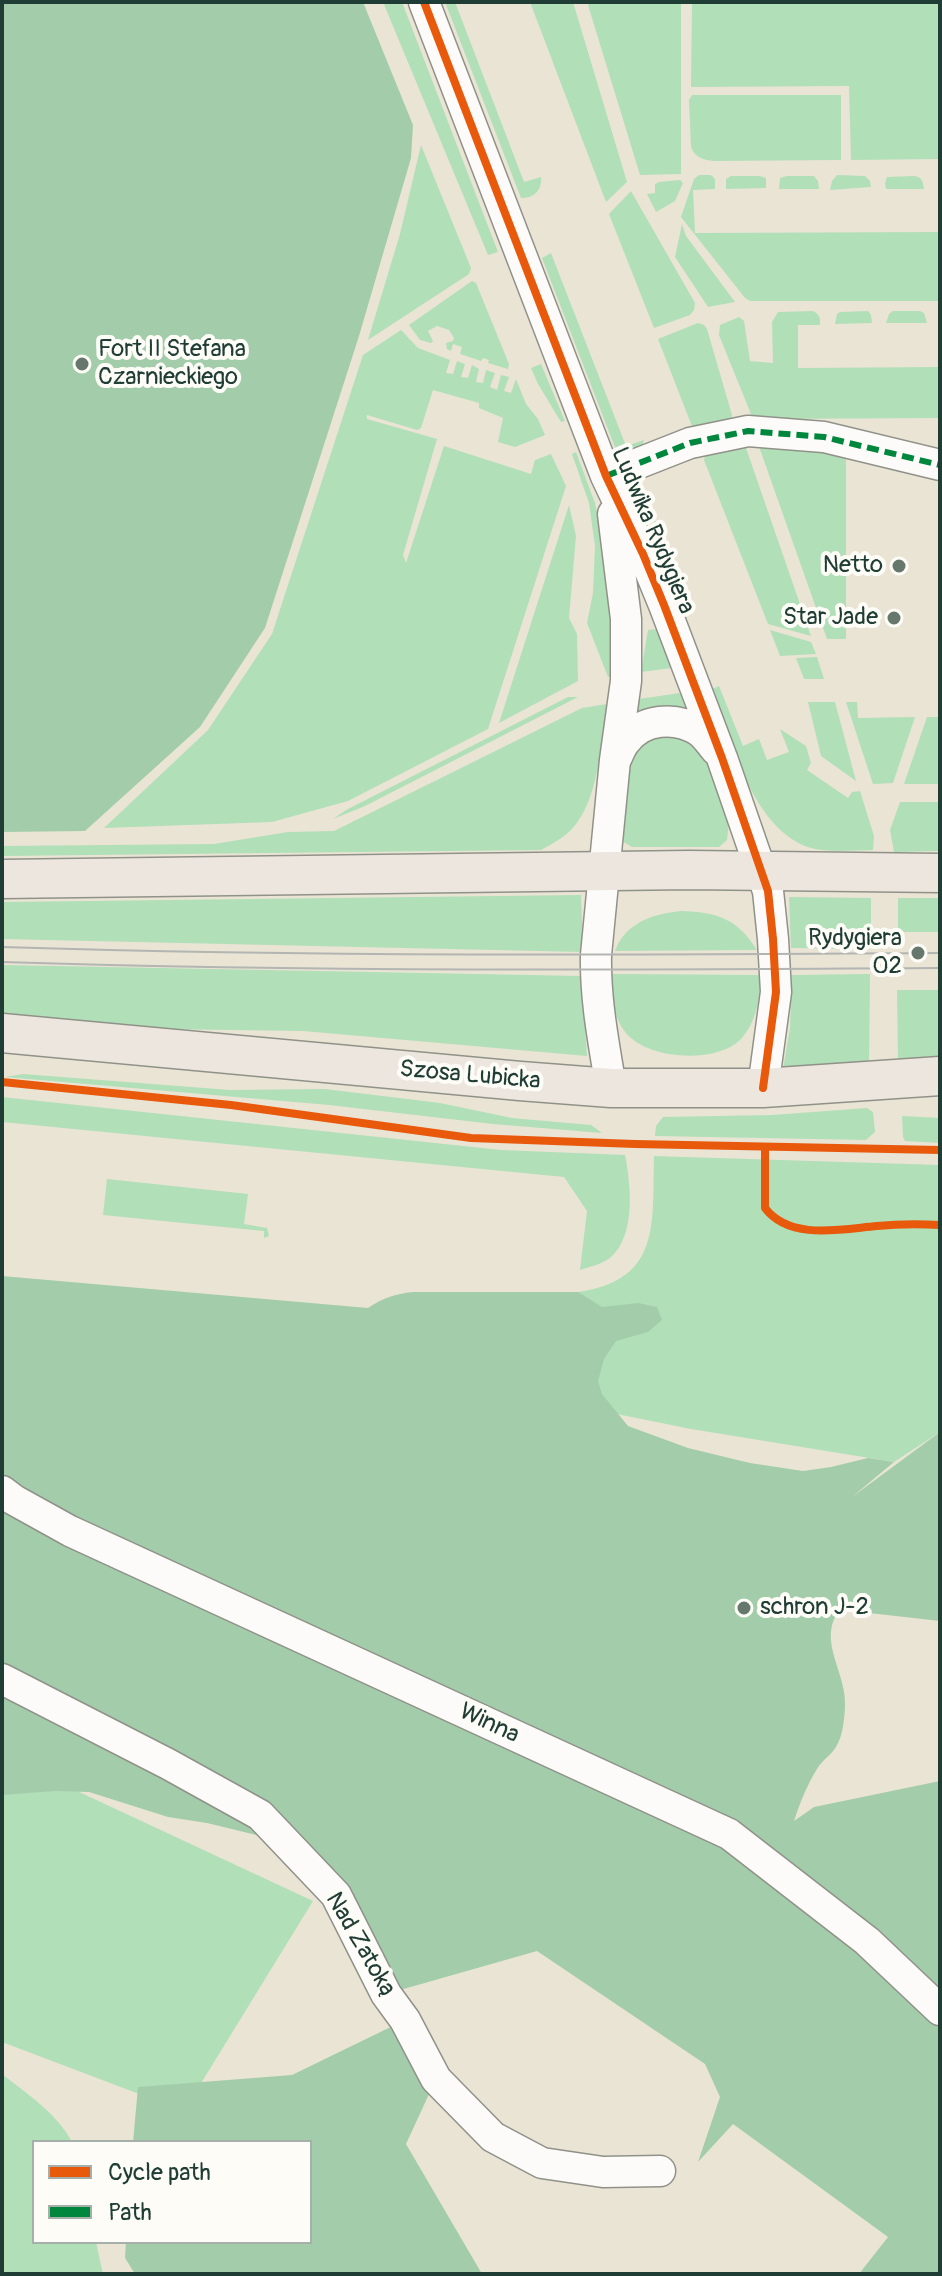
<!DOCTYPE html>
<html>
<head>
<meta charset="utf-8">
<style>
  body { margin:0 }
  #map { position:relative; width:942px; height:2276px; overflow:hidden; background:#eae4d5; font-family:Pangolin,sans-serif }
  canvas { display:block }
  .frame { position:absolute; inset:0; border:4px solid #1f3d34; pointer-events:none }
  .legend { position:absolute; left:32px; top:2140px; width:280px; height:104px; box-sizing:border-box; background:#fdfcf7; border:2px solid #a4b0a9; margin:0; padding:10px 14px; list-style:none; font-size:24px; color:#1f3d34 }
  .legend li { display:flex; align-items:center; gap:16px; height:40px }
  .legend b { width:40px; border:2px solid #a4b0a9 }
</style>
</head>
<body>
<div id="map">
<canvas width="942" height="2276"></canvas>
<div class="frame"></div>
<ul class="legend">
<li><b style="height:10px;background:#e8590c"></b>Cycle path</li>
<li><b style="height:10px;background:#00873e"></b>Path</li>
</ul>
</div>
<script>
const c = document.querySelector('canvas').getContext('2d');
c.lineJoin = 'round';
function fill(path, color) { c.fillStyle = color; c.fill(path, 'evenodd'); }
function strokePath(path, color, width, dash) { c.strokeStyle = color; c.lineWidth = width; c.lineCap = dash ? 'butt' : 'round'; c.setLineDash(dash || []); c.stroke(path); }
function drawText(font, color, halo, rows, align = 'center') {
  c.font = font + ' Pangolin,sans-serif'; c.lineWidth = 8; c.setLineDash([]); c.textBaseline = 'middle'; c.strokeStyle = halo; c.fillStyle = color; for (const [text, x, y, turn = 0] of rows) {
    c.save(); c.translate(x, y); c.rotate((+turn || 0) * Math.PI / 180); c.textAlign = isNaN(turn) ? turn : align; if (halo) c.strokeText(text, 0, 0); c.fillText(text, 0, 0); c.restore();
  }
}
fill(new Path2D(`
  M383,2H402L498,252L488,255Z
  M445,2H455L524,182L541,177C542,191 534,198 521,198Z
  M530,2H573L627,182L606,202Z
  M590,2H637L638,4H649V2H681V174L640,175L588,5Z
  M692,2H940V159L851,160L849,86L691,87Z
  M692,95H841V160L714,161C704,160 695,158 691,147L689,100Z
  M421,145L471,268L469,274L368,340L400,234Z
  M699,175H711L715,179V189L693,190L695,233L940,232V301H750L745,298L681,217L694,179Z
  M837,175L865,176L870,181L871,187L830,190L832,181Z
  M731,176H760L766,178V188L726,189V179Z
  M787,176H814L818,181L819,189H779L780,178Z
  M914,176C922,177 923,181 924,189H886L885,183L887,177Z
  M680,180L683,183L675,201L656,212L647,194L655,193V184L659,182Z
  M631,191L695,303L694,310L690,315L654,328L609,214Z
  M682,224L686,236L735,302L708,307L675,257Z
  M551,253L626,446L644,440L641,450L621,455L616,450L542,258Z
  M472,281L476,283L509,364L508,369L488,363L489,360L483,358L481,361L460,354L462,347L453,344L451,351L447,349L446,343L453,341L454,338L449,330L437,326L428,331L433,341L431,343L420,340L409,325Z
  M813,311C819,314 821,318 820,325H798V368L940,367V418L753,419L719,335L720,325L739,317L744,321L750,361L773,363L772,322L778,312Z
  M868,311L871,315L872,323L835,324L837,314L840,312Z
  M893,311H920L924,313L927,323H886L889,314Z
  M698,323L704,325L707,329L732,415L730,422L695,434L658,339Z
  M401,330L418,348L450,360L446,373L453,374L457,361L465,364L461,377L468,378L472,365L479,369L476,382L483,383L486,370L495,373L490,387L497,390L501,375L509,377L504,391L511,393L516,379L526,404L538,419L545,435L515,447L498,442L503,418L479,408V403L433,390L421,428L417,430L367,415V419L437,439L403,555L406,563L444,446L531,474L535,460L551,454L566,486L488,729L348,801L272,822L104,828L208,730L272,634L363,355Z
  M541,364L565,421L561,422L538,384L531,368Z
  M756,438L846,455V639H827Z
  M745,445L746,448L811,636L768,624L704,460L706,452Z
  M576,452L595,503L612,585L611,676L608,677L587,623L593,593L595,546L589,503L572,454Z
  M643,489L679,584L671,588L633,493Z
  M569,505L576,536L569,618L577,634L578,681L499,723Z
  M658,629L672,668L641,672L648,630Z
  M770,630L811,642L816,654L780,656Z
  M817,657L824,679H804L796,658Z
  M719,686L743,746L759,739L767,760L789,752L780,729L806,746L811,763L807,770L848,798L852,792L860,791L874,836L873,850C854,850 830,853 811,848C754,831 730,740 710,690Z
  M680,693L687,711L636,715L639,699Z
  M568,697H578L365,806L333,819L346,810Z
  M808,702H835L856,781L821,756Z
  M846,702H857L858,718L915,717L893,783L873,784Z
  M607,704C601,741 599,795 576,824C567,836 554,843 541,850L2,856V846L214,844L288,832L334,831L582,708Z
  M927,717H940V784H904Z
  M673,733L703,750L717,785L716,786L729,822L727,840L719,847H632L622,841L629,757L643,740Z
  M900,802H940V851L894,852L890,830Z
  M581,895L583,952L2,939V902Z
  M789,897L871,898V949L791,948Z
  M898,898H940V932H898Z
  M681,911C717,912 738,919 757,950L615,951C626,922 653,914 681,911Z
  M2,965L582,976L587,1056L303,1031L160,1029L2,1013Z
  M612,974L760,975C760,998 757,1021 741,1039C717,1064 648,1060 626,1033C612,1016 613,995 612,974Z
  M870,974L869,1063L783,1069L790,1028L792,975Z
  M897,990H940V1056L898,1059Z
  M23,1074L230,1090L325,1089L440,1103L512,1118L591,1125L602,1133L493,1124L329,1105L5,1077Z
  M2,1097L501,1150L625,1155C631,1185 636,1236 610,1258C602,1264 589,1267 580,1270L587,1211L564,1177L2,1122Z
  M867,1108L873,1112L875,1132L866,1140L655,1136L656,1126L663,1117L772,1115Z
  M902,1116L940,1118V1143L905,1141L903,1137Z
  M654,1156L940,1165V1432L894,1462L691,1429L577,1406L2,1335L570,1360L578,1292C662,1280 652,1223 654,1156Z
  M107,1179L248,1194L244,1224L267,1228L269,1236L264,1238V1231L103,1215Z
  M2,1756L313,1901L184,2111L2,2042Z
  M2,2074C27,2094 57,2113 72,2142H34V2242H96L103,2274H2Z`), '#b1dfb8');
fill(new Path2D(`
  M2,2H363L413,125L411,158L359,336L265,628L200,727L85,831L2,832Z
  M2,1276L368,1308C383,1298 395,1294 413,1292H578L602,1307L638,1303L657,1307L662,1320L648,1332L616,1341L604,1359L598,1381L602,1394L628,1426L688,1448L750,1463L803,1471L831,1467L868,1458L894,1462L852,1497L940,1432V1621L869,1613L842,1607C814,1639 848,1672 845,1708C844,1720 843,1735 837,1745C833,1754 822,1760 817,1769C807,1785 800,1803 794,1821L814,1807L940,1781V2274H859L888,2237L733,2124L698,2162L720,2097L705,2064L537,1951L386,1994L285,1842L207,1823L168,1817L89,1792L55,1791L2,1795Z
  M405,2020L436,2079L406,2144L482,2274H135L125,2258L126,2242H310V2142H133L138,2087L292,2075Z`), '#a3cdaa');
const minor = new Path2D(`
  M424,2L606,476L643,554L664,605L722,758L768,891L773,939L776,992L763,1088
  M606,476L690,443L748,431L824,437L940,465
  M616,759C619,753 621,747 625,742C642,718 676,716 699,731C706,736 711,744 716,750
  M611,1088C604,1044 595,1000 596,955L615,760L626,681V619L613,514
  M2,1491L14,1500L70,1531L729,1834L867,1941L940,2010
  M2,1679L168,1764L260,1815L336,1895L386,1994L405,2020L436,2079L493,2137L542,2163L603,2172L660,2171`);
const major = new Path2D(`
  M2,879L689,870L940,873
  M2,1033L520,1081L611,1088H763L940,1076`);
strokePath(minor, '#909289', 33);
strokePath(major, '#909289', 41);
strokePath(minor, '#fcfbf9', 30);
strokePath(major, '#ede6de', 38);
strokePath(new Path2D(`
  M2,947C315,957 627,955 940,953
  M2,962C315,972 627,970 940,968`), '#b3b5b2', 2);
strokePath(new Path2D(`
  M606,476L690,443L748,431L824,437L940,465`), '#00873e', 6, [12, 6]);
strokePath(new Path2D(`
  M424,2L606,476L643,554L664,605L722,758L768,891L773,939L776,992L763,1088
  M2,1082L231,1105L471,1138L635,1144L940,1150
  M765,1147V1208C790,1241 842,1229 877,1226C898,1224 919,1224 940,1225`), '#e8590c', 8);
for (const [x, y, r, color] of [
  [82,364,8,"#66776c"],
  [899,566,8,"#66776c"],
  [894,618,8,"#66776c"],
  [918,953,8,"#66776c"],
  [744,1608,8,"#66776c"]
]) { const dot = new Path2D(); dot.arc(x, y, r, 0, 2 * Math.PI); c.fillStyle = color; c.fill(dot); strokePath(dot, '#fdfcf7', 3); }
drawText('24px', '#1f3d34', '#fdfcf7', [
  ["Fort II Stefana",98,350,"left"],
  ["Czarnieckiego",98,378,"left"],
  ["Netto",883,566],
  ["Star Jade",878,618],
  ["Rydygiera",902,939],
  ["02",902,967],
  ["schron J-2",760,1608,"left"]
], 'right');
drawText('24px', '#1f3d34', '#fdfcf7', [
  ["Ludwika Rydygiera",652,531,67],
  ["Szosa Lubicka",470,1076,5],
  ["Winna",489,1724,25],
  ["Nad Zatoką",360,1945,60]
]);
</script>
</body>
</html>
